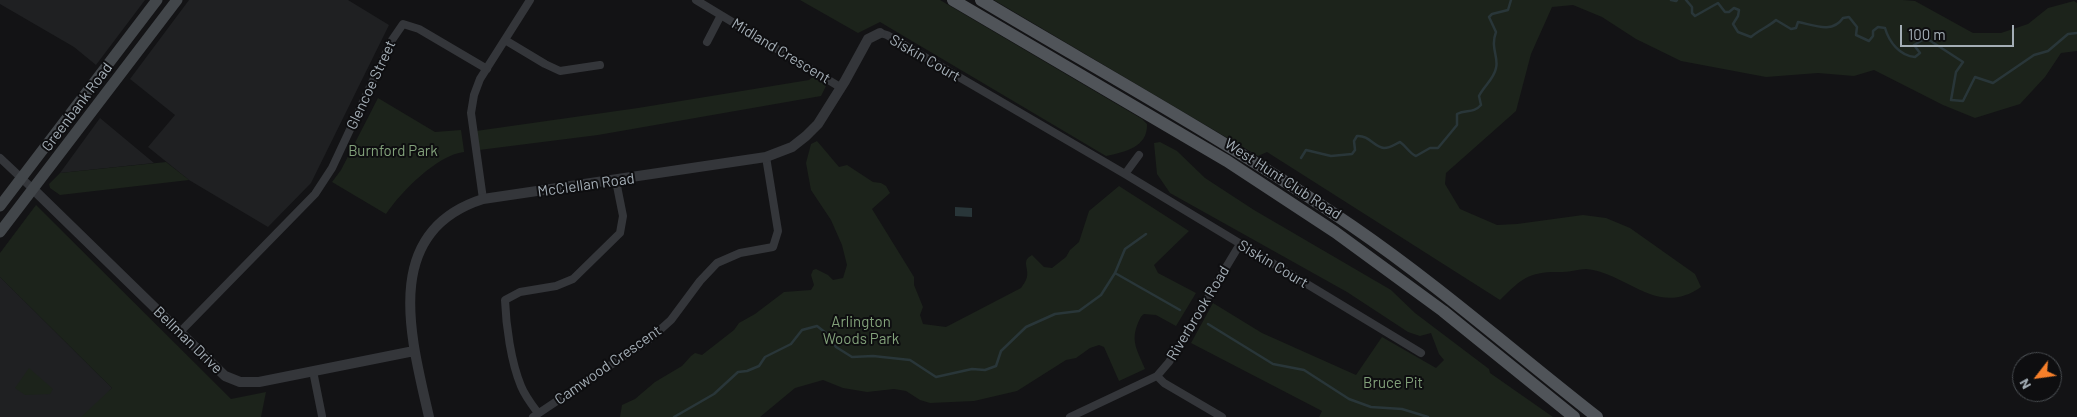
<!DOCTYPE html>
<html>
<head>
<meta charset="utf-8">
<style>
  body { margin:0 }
  #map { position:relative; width:2077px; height:417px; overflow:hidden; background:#131315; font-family:Barlow,sans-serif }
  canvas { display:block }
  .north { position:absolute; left:2012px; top:352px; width:50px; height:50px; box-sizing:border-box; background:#0e0e10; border:1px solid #4a4e52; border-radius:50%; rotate:240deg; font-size:14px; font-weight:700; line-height:20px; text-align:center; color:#a4aeb6 }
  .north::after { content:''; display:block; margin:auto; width:18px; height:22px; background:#f67f2a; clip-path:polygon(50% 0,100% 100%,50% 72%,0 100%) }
  .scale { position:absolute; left:1900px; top:25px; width:114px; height:22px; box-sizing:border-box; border:2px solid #a4aeb6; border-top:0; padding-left:6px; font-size:15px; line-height:18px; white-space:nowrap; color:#a4aeb6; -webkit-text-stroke:4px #0e0e10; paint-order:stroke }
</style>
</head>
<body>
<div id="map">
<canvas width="2077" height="417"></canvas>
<div class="north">N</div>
<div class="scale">100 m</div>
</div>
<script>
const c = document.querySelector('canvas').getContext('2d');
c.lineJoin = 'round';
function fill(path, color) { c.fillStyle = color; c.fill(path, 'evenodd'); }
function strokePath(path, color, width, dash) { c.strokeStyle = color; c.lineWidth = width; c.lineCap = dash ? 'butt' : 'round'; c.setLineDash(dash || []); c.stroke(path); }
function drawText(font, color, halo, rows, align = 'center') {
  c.font = font + ' Barlow,sans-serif'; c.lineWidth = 4; c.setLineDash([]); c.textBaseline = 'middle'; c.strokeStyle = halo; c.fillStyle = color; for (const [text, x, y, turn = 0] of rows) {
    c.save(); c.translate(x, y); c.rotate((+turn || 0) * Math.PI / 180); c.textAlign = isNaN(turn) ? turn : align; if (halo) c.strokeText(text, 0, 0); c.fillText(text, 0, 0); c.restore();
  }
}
fill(new Path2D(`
  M0,0H145L96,65L74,47L0,4Z
  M189,0H348L389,25L311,183L268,227L189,180L148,147L175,115L130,79Z
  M100,118L154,163L60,173Z
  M0,277L112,388L88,417H0Z`), '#1f2022');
fill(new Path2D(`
  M800,0H940L1142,119L1147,124C1148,147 1125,152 1106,156L880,22L858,33Z
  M994,0H1903L1915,1L1973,33H2001L2028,24L2048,8L2074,1L2077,3V51L2061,53L2045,77L2020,104L1975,118L1943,105L1874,70L1854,76L1818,73L1766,77L1681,61L1636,39L1602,17L1573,5L1552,7L1531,54L1516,111L1446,173L1445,184L1460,209L1497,225L1517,224L1583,215L1606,218L1630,228L1695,274L1701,287C1657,318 1628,273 1586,269C1579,269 1571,272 1563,272C1530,271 1523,277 1500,300L1267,152L1258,156Z
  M814,76L826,86L821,96L598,135L479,150L476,131L638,108L809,80Z
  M378,98L435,132L461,130L464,151V152C437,155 401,192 386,214L332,182L341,170Z
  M817,141L839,167L847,165L873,182L881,183L886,186L890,193L872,209L914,277V285L923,307L920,315L923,324L946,327L1021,288C1023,285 1026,281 1027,277C1029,267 1021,261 1032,255L1044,267L1052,268L1066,257L1070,250L1079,242L1089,211L1119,186L1189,231L1154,265L1158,273L1196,293L1176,326L1156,315L1144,314C1140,317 1140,319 1138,323C1130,342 1138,351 1145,369L1119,381L1104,347L1099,345L1090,348L1076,358L1066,360L1017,391L974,401L930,403L920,400L906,391L894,389L867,392L843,388L823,380L795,388L760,417H620L622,405L635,399L655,382L682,366L691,356L695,353L702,355L734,330L739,323L755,314L784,292L811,290L814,285L811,275L813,270L816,269L828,275L833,280L843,278L847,265L842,245L831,220L811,190L806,163L811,144Z
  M1160,142L1177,151L1205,178L1254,210L1391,290L1415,313L1489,369L1490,373L1553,417H1319L1322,411L1191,343L1213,303L1262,333L1356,375L1382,337L1436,368L1444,360L1439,354L1431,333L1420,336L1408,332L1347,292L1170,193L1157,174L1154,143Z
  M166,162L189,180L60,195L50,188L49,184L60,173Z
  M36,205L231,399L266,392L261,417H81L112,388L0,277V253Z
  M29,368L53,389L50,394L25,395L15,388Z`), '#1c231b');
fill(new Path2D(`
  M955,207L972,208V217L955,216Z`), '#293639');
strokePath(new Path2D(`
  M1671,0L1676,1L1677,0
  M1686,0L1692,7V13L1695,16L1718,3L1725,12H1729L1734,8L1739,10L1738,16L1733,24L1738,32L1751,37C1759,30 1768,27 1776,20L1791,29L1796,28L1798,22C1814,25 1832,34 1843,18L1849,17L1857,27L1856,35L1869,41L1873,36V31L1878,27L1885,28C1889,42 1900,56 1915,57L1920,53L1914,45L1926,38L1963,62L1956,72L1951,100L1963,101L1975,77L1993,83L2034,55L2048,51L2068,34L2077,33
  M1301,158L1306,150L1331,156L1352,154L1355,150L1354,141L1357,136C1369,135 1374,147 1384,148C1391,148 1395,144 1400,142C1407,147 1409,153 1416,156L1430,148H1438L1457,125V114C1466,109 1473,114 1481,105L1479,96C1484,86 1494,79 1496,68C1499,57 1490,48 1496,32L1489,17L1492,14L1508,10L1511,0
  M1115,273L1180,310
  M1208,324L1273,364L1304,370L1349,399L1371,407L1402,409L1428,417
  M674,417L714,394L738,372L747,371L759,366L765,357L791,344L802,330L817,326L826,333L836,347L852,357L873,356L910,360L936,377L972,369L985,370L996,366L1001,351L1026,327L1055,314L1079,311L1101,295L1115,273L1125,249L1146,234`), '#293639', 2.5);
strokePath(new Path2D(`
  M696,0L840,87
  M880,33L887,35L1125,174L1421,353
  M505,40L545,64L560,71L600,65
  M707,42L721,15
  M0,158L33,189
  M1125,174L1139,155
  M483,199L471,113L474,95L480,79L530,0
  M180,332L315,194L332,168L392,40L403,24L419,29L487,69
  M313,371L322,416
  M1157,376L1164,383L1222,417
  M538,413C532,405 525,396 521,386C511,362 506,326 505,300L520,292L556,286L573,279L620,233L623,216L616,181
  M533,417L651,338L671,320L700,281L717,263L740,253L773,247L778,231L766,157
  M1070,417L1157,376L1169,362L1240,244`), '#34363a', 8);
strokePath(new Path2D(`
  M33,189L225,376L240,382H259L414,351
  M429,417C411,338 380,232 483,199L766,157L792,147L806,136L818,124L845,81L868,39L880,33`), '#34363a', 10);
strokePath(new Path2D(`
  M0,206L157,0
  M0,232L177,0`), '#42464a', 11);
strokePath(new Path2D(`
  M953,0L1227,161L1335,232L1443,311L1574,417
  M981,0C1105,74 1233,144 1352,226C1438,285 1515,353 1597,417`), '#505459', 12);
drawText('15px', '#a4aeb6', '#0e0e10', [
  ["Midland Crescent",781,51,31],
  ["Siskin Court",925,58,30],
  ["Glencoe Street",371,85,-65],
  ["Greenbank Road",77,107,-53],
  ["West Hunt Club Road",1283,179,33],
  ["McClellan Road",586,185,-8],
  ["Siskin Court",1273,264,31],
  ["Riverbrook Road",1198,313,-59],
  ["Bellman Drive",188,340,44],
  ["Camwood Crescent",608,365,-35]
]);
drawText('15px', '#82a17a', '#0e0e10', [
  ["Burnford Park",393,151],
  ["Arlington",861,322],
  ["Woods Park",861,339],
  ["Bruce Pit",1393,383]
]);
</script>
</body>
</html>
